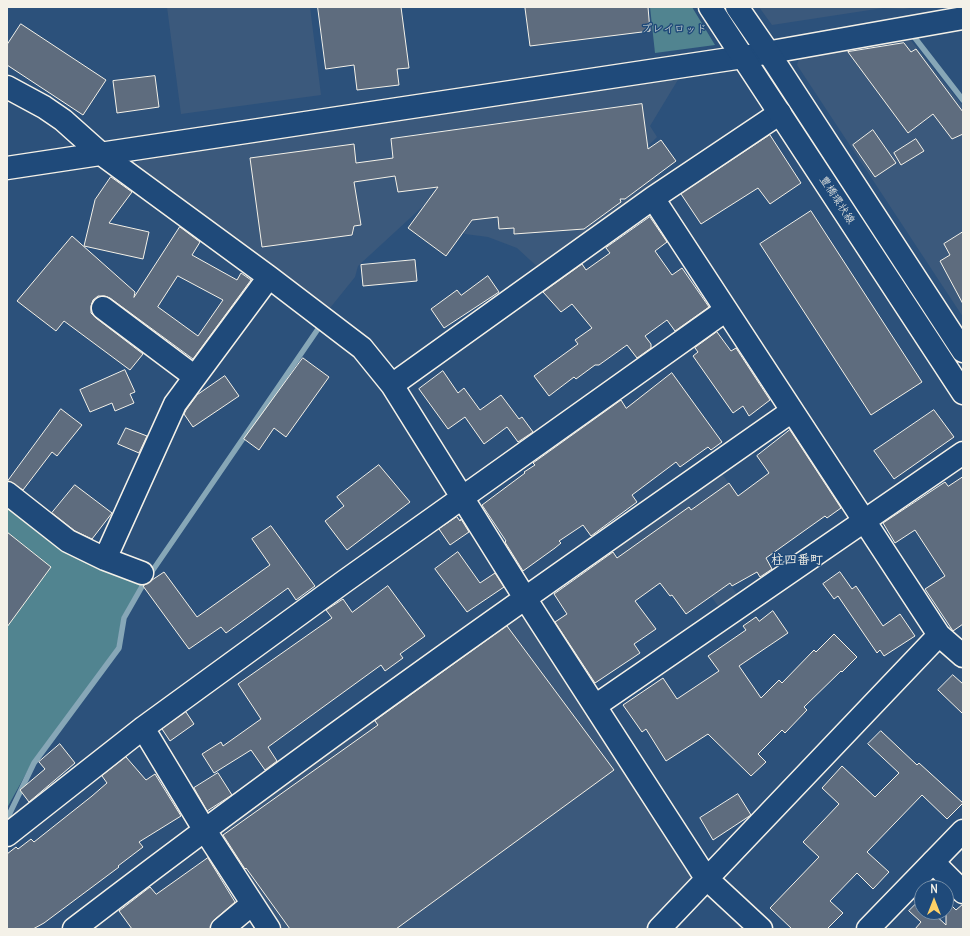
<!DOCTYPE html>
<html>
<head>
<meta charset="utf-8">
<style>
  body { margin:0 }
  #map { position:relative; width:970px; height:936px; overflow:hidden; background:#2c517b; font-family:Delius,sans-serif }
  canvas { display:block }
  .frame { position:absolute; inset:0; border:8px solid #f4f1e8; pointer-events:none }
  .north { position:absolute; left:914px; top:880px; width:40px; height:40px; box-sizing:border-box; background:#1f4a7a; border:1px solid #748da6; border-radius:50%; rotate:0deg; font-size:11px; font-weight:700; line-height:16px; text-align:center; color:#f4f1e8 }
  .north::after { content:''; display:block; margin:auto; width:14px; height:18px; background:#ffd166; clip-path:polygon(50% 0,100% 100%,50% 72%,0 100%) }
</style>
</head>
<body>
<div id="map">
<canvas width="970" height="936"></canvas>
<div class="frame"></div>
<div class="north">N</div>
</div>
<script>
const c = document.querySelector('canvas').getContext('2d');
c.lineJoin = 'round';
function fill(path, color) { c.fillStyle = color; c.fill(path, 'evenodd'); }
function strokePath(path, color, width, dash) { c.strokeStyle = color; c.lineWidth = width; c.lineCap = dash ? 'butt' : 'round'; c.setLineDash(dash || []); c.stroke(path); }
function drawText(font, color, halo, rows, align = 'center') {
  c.font = font + ' Delius,"Klee One",sans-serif'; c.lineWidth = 3; c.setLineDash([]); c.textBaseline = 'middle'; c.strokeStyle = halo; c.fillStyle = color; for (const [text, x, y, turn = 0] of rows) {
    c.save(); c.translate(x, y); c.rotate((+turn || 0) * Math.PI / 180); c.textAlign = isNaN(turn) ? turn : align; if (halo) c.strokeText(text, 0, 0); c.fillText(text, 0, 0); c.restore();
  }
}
fill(new Path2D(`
  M167,7H310L321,95L181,114Z
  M759,7H917L903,9L883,8L772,25Z
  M909,38L963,106V317L797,65L799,58Z
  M679,78L650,126L657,137L638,156L661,188L542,271L517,248L488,237L465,234L434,196L358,266L355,277L330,308L136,164L142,159Z
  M720,471L753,517L706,551L739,597L721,610L697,577L670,596L660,583L645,594L612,548Z
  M505,617L527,619L692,869L691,884L648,929H277L218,834Z`), '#3b597c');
fill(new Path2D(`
  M650,7H692L715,45L655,53Z
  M7,502L142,584L122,617L117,647L33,761L7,808Z`), '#518490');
strokePath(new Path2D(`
  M915,38L963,100
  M7,819L34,763L119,648L124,618L144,583L318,329`), '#87a7b7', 5.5);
const building = new Path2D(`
  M318,7H401L409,68L397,69L399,85L357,90L354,65L326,69Z
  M532,7H648L650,31L530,46L525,8Z
  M21,24L106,80L83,115L7,65V45Z
  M904,43L911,52L916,49L963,112V134L952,139L933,114L908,133L848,52Z
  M155,76L159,107L117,113L113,81Z
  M642,104L648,149L661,140L676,161L625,199H620L621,202L584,229L514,234V228L499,229L498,217L472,220L446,256L408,228L438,187L398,192L395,176L354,182L361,225L354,226L352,235L262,247L250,158L354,144L356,163L393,158L391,139Z
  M873,130L896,163L875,177L853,145Z
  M770,135L801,183L770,204L758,188L701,224L681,194Z
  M916,139L924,151L901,165L894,153Z
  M111,177L132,192L109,223L149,232L143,259L84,246L95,200Z
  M811,211L922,382L871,415L760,244Z
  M650,217L667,242L655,251L672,275L682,268L709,307L675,331L667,320L645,336L651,344V348L637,358L627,345L599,365H595L576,379L574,377L549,396L534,376L578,344L575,340L592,328L572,304L561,312L543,292L582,264L586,270L610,253L606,248Z
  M180,227L200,242L192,255L237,280L241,273L251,280L193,359L110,298L105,296H98L93,300L91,306V313L96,318L143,354L130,370L64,321L56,331L17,301L72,236L135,292L134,297ZM178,276L223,300L198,336L158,307Z
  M963,232V304L940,261L950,255L944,244Z
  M415,260L417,281L363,286L361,265Z
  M488,276L499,292L444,328L431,309L457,290L461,295Z
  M717,332L731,351L736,348L770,400L749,416L743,406L733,413L693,356L698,352L695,348Z
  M303,358L329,377L286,437L274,428L259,450L244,439Z
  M125,370L135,392L130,394L134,403L115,411L112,403L90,412L80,390Z
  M443,371L458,393L464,388L480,410L501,395L519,419L522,417L533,432L518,442L507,427L484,444L465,417L448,429L419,389Z
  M672,373L722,442L711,450L708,447L680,467L676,462L632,495L637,502L591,536L583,525L559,541L561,543L555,548L523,571L505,542L506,541L482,505L525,473L524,472L535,465L533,463L621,400L626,408Z
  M225,376L239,396L193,427L184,414L186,410L197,395Z
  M61,409L82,425L57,456L52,452L23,490L8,481Z
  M934,410L954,437L894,479L874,451Z
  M126,428L147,436L139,453L118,444Z
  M790,430L841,508L827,518L825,516L766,558L772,569L760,577L757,572L732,586L730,583L686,614L672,595L670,596L660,583L635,601L656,629L634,644L640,653L595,683L555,622L567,614L554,594L613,552L617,558L689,507L691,510L729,483L738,496L769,473L757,456Z
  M379,465L410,502L347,550L325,521L344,506L337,497Z
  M963,477V624L953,631L925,589L945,576L915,530L895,543L883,523L945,482L948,486Z
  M75,485L112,513L92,539L75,531L52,513Z
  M457,517L460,521L461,519L469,532L450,545L439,529Z
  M271,526L315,586L296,600L288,588L226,633L221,627L189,649L143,586L164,572L197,617L270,565L252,539Z
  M7,532L51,567L7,627Z
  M458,552L480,583L495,573L504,587L467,612L435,569Z
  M840,572L852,589L856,586L883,626L900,614L915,636L884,656L880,650L877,653L838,596L834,599L823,584Z
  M388,586L425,636L400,654L403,658L385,671L381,665L268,747L277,761L265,770L251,750L214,773L202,754L221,742L223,746L261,719L238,684L332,618L326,610L343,599L352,612Z
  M773,611L788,633L739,666L761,698L779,680L782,683L814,650L816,652L834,634L857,657L842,672L841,671L804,707L807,710L785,733L782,730L758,754L766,762L751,776L708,734L666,761L646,729L642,732L623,705L663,678L677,699L719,671L708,656L746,630L743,626L756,617L759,621Z
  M507,626L614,770L396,929H290L246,868L245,869L223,835L378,725L375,721Z
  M953,675L963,684V714L938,690Z
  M186,712L194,724L170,741L162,729Z
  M881,731L917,765L919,763L963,803L947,819L922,795L867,852L889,872L873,889L857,873L830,901L843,913L827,929H792L770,908L819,857L803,842L839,804L822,788L842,766L875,797L899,773L868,744Z
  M60,744L75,763L29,802L20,790L45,769L39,762Z
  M126,757L146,780L155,774L181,816L139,842L143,847L118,866L119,867L44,923L33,929H7V854L16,847L18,849L31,839L34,842L92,796L107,783L102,776Z
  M218,773L232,795L207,811L194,788Z
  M738,794L751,815L713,840L700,818Z
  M208,858L235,902L214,920L210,929H132L119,911L150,887L156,894Z
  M920,900L922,902V912H932L946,925V900L956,910L963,904V929H915L921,922L909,911Z`);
fill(building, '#5e6c7e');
strokePath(building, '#f4f1e8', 1);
const minor = new Path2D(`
  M7,87L44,107L63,120L100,153L269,277L362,348L392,385L525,598L706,878L761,929
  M7,168L743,57L963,18
  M653,198L939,635L963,656
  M103,308L195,377
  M392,385L653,198L780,113
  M7,493L68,541L105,559L142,573
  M105,559L175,404L269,277
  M595,706L963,453
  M143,728L204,829L269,929
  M7,835L143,728L345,581L726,310
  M933,862L963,892
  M74,929C308,749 550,580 792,411
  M222,929L252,904
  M659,929L939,635`);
const major = new Path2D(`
  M710,7L963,393
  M737,7L768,52L963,351
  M868,929L963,831`);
strokePath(minor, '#f4f1e8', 25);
strokePath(major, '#f4f1e8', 25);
strokePath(minor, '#1f4a7a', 22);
strokePath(major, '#1f4a7a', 22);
drawText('11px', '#dce1db', '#1f4a7a', [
  ["プレイロッド",674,29]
]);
drawText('11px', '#f4f1e8', '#1f4a7a', [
  ["豊橋環状線",837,200,57]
]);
drawText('bold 13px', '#f4f1e8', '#1f4a7a', [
  ["柱四番町",797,560]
]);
</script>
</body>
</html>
